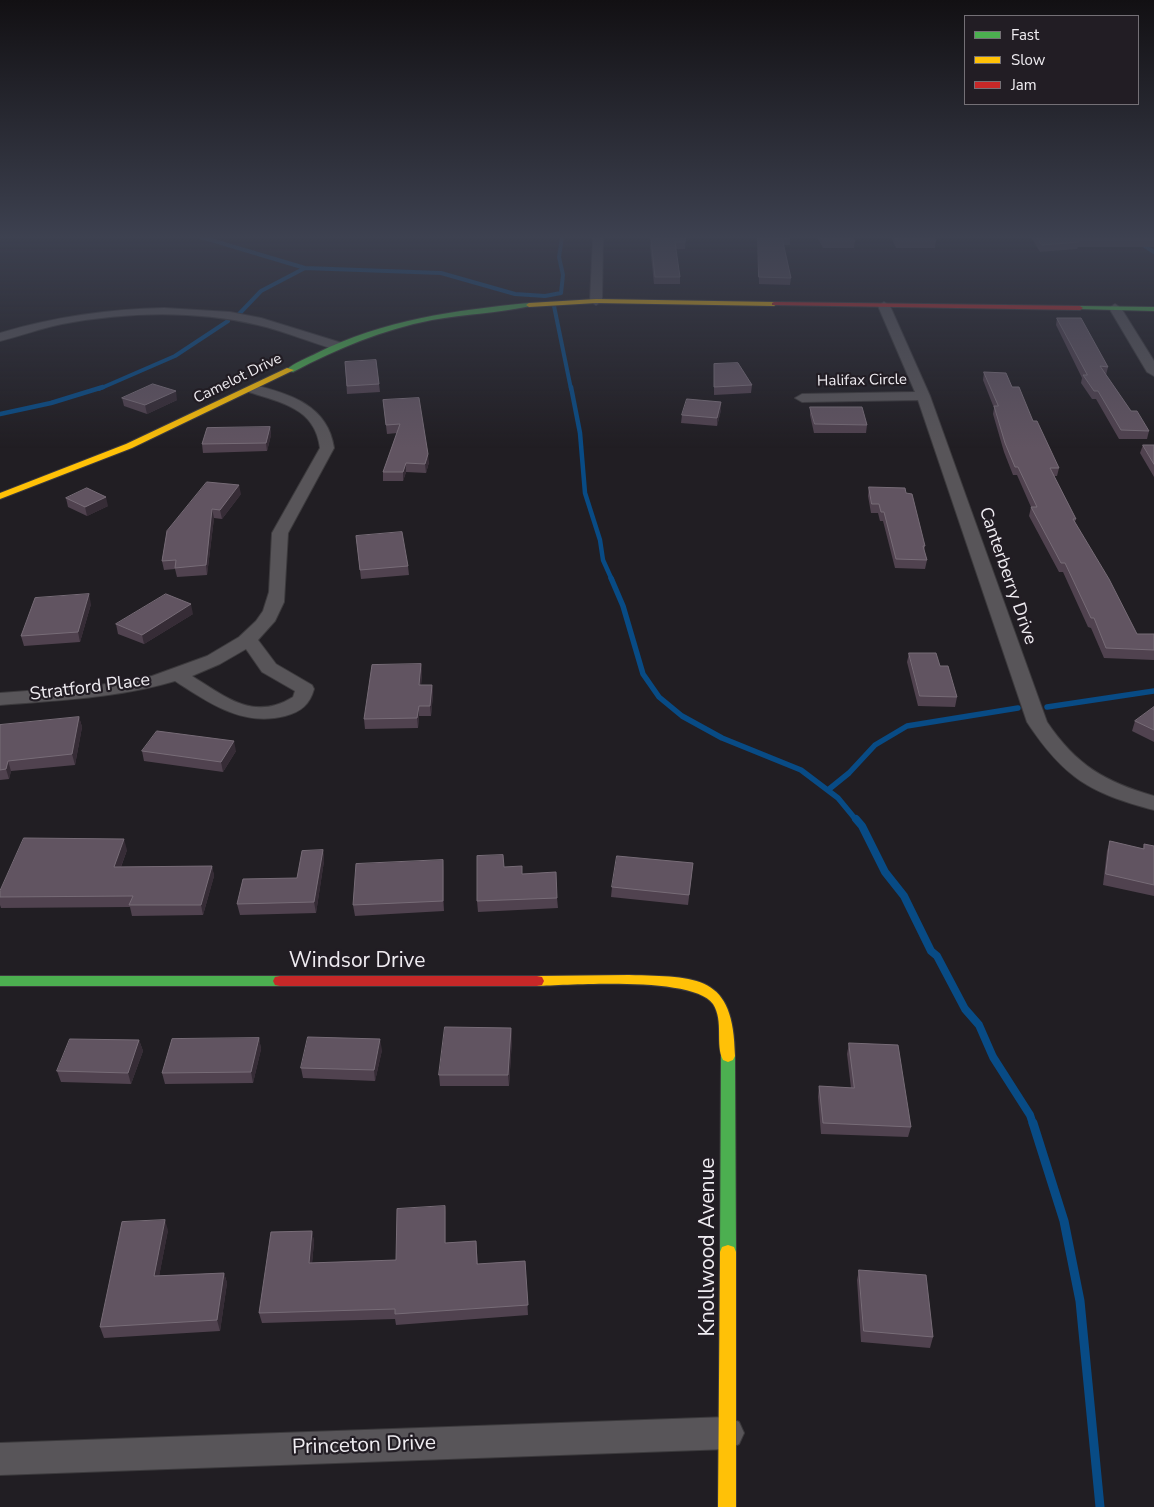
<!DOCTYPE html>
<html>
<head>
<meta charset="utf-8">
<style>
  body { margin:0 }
  #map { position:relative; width:1154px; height:1507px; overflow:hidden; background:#211e23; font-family:"Nunito Sans",sans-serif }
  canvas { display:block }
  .legend { position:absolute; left:964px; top:15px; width:175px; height:90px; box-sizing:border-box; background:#221d24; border:1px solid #747076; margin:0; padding:6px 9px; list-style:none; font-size:15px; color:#efecf1 }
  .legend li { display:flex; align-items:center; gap:10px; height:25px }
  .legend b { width:25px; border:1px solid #747076 }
</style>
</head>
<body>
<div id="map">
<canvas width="1154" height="1507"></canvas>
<ul class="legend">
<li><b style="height:6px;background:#4caf50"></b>Fast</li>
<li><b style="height:6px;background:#ffc107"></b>Slow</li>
<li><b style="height:6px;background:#c62828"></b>Jam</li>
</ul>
</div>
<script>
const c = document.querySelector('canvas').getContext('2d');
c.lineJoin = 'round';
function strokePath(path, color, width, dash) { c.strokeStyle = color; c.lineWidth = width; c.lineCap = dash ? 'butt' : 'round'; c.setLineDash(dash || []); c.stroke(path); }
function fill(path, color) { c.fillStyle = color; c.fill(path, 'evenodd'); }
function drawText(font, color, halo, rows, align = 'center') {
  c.font = font + ' "Nunito Sans",sans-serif'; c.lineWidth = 4.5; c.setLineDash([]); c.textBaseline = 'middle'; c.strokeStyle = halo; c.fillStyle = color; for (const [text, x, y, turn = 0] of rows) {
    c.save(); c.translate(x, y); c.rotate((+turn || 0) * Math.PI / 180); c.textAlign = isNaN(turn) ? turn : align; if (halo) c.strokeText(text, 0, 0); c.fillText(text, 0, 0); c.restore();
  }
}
strokePath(new Path2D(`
  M201,237L305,268L441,273L515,294L545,296L561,293L563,275L559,257L562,237
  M1140,243L1154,252
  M554,306L571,389
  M239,314L261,291L305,268
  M99,389L175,356L228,321`), '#084b85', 4);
strokePath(new Path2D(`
  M571,387L580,433L585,493L600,540L603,560L612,580
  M0,414L51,403L103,387`), '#084b85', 4.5);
strokePath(new Path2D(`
  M611,578L623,606L643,674L659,697L682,716L722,738L801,770L838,798L857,821
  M1047,707L1154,691
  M828,790L849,773L875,745L907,726L1018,708`), '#084b85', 5.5);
strokePath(new Path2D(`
  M856,819L862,826L885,872L904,896L931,951L937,956L965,1009L979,1025L993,1057L1030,1115L1033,1124`), '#084b85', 8);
strokePath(new Path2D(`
  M1033,1123L1064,1221L1080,1301L1100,1507`), '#084b85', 9);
const street = new Path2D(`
  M593,237H603L602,301L596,305L590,301Z
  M884,302L890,306L930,396L1047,722C1076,765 1105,782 1154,796V810C1090,793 1064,778 1027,722L918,400L802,402L795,398L802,394L915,392L878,306Z
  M1115,304L1121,308L1154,361V376L1147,372L1109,308Z
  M164,308L230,312L261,318L342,343L344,346L338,350C311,343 285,331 258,325C194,310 127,312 62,324C41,328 21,336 0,341V333C54,317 108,309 164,308Z
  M254,385C291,394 328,406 334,448L288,533L284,602L275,621L258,640L276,664L312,685L314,689C310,704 301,712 285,716C243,727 209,703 175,681C118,698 59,700 0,705V693L94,686L152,676L207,656L239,637L256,621L263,611L269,592L272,533L320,448C315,408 282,403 249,392L247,389ZM246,649L262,672L295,691L293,697C254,721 227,698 192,676L220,664Z
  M728,1417L739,1422L744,1433L739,1444L728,1449L0,1475V1443Z`);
const fast = new Path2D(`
  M529,303L531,304V306C499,313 465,314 432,320C382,330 338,348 293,372L286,370C294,363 307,358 317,353C383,320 456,310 529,303Z
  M1080,306L1154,307V311L1078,309V307Z
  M0,976H280L285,977L287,981L285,985L280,986H0Z
  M728,1050L733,1052L735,1056L736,1252L734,1257L728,1259L722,1257L720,1252L721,1056L723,1052Z`);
const slow = new Path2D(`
  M596,299L774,302L777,304L774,306L596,303L529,307L526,305L529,303Z
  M287,368L294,370L132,448L0,499V493L126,444Z
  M629,975C698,977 734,974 735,1056L733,1060L728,1062L723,1060C715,1045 724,1021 713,1004C693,976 572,985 537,986L532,985L530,981L532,977L537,976Z
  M728,1245L734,1247L736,1252V1507H718L720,1252L722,1247Z`);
const jam = new Path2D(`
  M774,302L1080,306L1083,308L1080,310L772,305V303Z
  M280,976H537L542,977L544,981L542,985L537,986H280L275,985L273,981L275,977Z`);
strokePath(street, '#3c3a3d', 2);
strokePath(fast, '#3c3a3d', 2);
strokePath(slow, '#3c3a3d', 2);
strokePath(jam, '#3c3a3d', 2);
fill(street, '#585559');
fill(fast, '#4caf50');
fill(slow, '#ffc107');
fill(jam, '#c62828');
fill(new Path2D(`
  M686,237L685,249H676L680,277V284H654L650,246L651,239Z
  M758,237H790V245H784L791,278L790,285L759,284Z
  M817,237H852L855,241L854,248H823Z
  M891,237H934L936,241L935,248H896Z
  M1031,237H1154V247H1078L1077,249L1040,252Z
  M1057,318L1108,367L1106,375L1131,411L1149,431L1147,439H1119L1096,399H1092L1081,383L1082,378L1056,325Z
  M345,362L379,384L380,392L347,394Z
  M714,364L752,385L751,393L714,395Z
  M984,372L1012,387L1033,421L1059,468L1057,476H1054L1076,519L1075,522L1137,634H1154V660L1104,658L1091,628L1088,627L1063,572H1059L1029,516L1031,507L1017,475H1013L1004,452L993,414L994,408L983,380Z
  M122,398L177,400L147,414L124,406Z
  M383,400L429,462L426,473L406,472L403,481H383V472L397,433L387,434Z
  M810,407L867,425L866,433H814L810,415Z
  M721,410L717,426L681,423L682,415Z
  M270,427L271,435L267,451L203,453L202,444Z
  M1143,445H1154V477L1140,453Z
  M869,487L906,493L925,546L924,551L927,560L925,569L895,568L883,521H880L878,513H871L868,496Z
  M241,494L222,519L214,518L207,575L177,577L175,569L164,570L162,561L167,531Z
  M66,498L108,506L87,516L68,507Z
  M356,536L408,566L409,575L361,579Z
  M91,604L80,642L24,646L21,636Z
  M193,614L144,644L118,634L116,624Z
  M909,653L940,666L957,697L955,707L918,706L907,662Z
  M421,664L422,674L421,685H432L433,694L431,716H419L418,728L365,729L364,719Z
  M1154,707V742L1132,731L1135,721Z
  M79,717L82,727L75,765L11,771L9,779L0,780V725Z
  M142,751H236L223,772L144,761Z
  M1110,841L1143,849L1144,844L1154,846V896L1103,885L1107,851Z
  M127,850L121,867L212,866L214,876L203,915L132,916L130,907L1,908L0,905V891Z
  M323,850L324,861L316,913L240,915L237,904L297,878Z
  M504,867L522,874L557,898L558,908L478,912L477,901Z
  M444,870V911L355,916L353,905Z
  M692,873L688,905L611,897L612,887Z
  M511,1028L512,1039L509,1086H440L439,1075Z
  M259,1038L261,1049L253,1083L165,1084L162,1073Z
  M139,1040L143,1051L131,1084L61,1082L57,1071Z
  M849,1043L911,1127L908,1137L821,1134L818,1097L819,1086L851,1088L847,1054Z
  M382,1050L375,1081L303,1078L301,1068Z
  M445,1206L446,1216V1243L476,1241L478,1264L525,1261L528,1315L396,1325L395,1319L262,1323L259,1313L312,1231L314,1242L312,1263L396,1260Z
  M168,1230L159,1276L224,1273L227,1283L220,1331L104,1338L100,1327Z
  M859,1270L933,1337L930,1348L861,1342L857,1280Z`), '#50424f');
fill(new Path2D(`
  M176,391L177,400L147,414L145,405Z
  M721,402V410L717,426V418Z
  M270,427L271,435L267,451L266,443Z
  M428,454L429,462L426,473L425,464Z
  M406,463V472L403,481V472Z
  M239,485L241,494L222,519L220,510Z
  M106,497L108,506L87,516L85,507Z
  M212,509L214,518L207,575L206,565Z
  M89,594L91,604L80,642L78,632Z
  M191,604L193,614L144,644L142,635Z
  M421,664L422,674L420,695L419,685Z
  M432,685L433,694L431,716L430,706Z
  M419,706V716L418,728L417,718Z
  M79,717L82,727L75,765L72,754Z
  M234,741L236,751L223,772L221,762Z
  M8,761L11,771L9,779L6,769Z
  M124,839L127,850L117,877L114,867Z
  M323,850L324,861L316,913L314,902Z
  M443,860L444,870V911L443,901Z
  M212,866L214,876L203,915L201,905Z
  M511,1028L512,1039L509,1086L508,1075Z
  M259,1038L261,1049L253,1083L251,1072Z
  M380,1039L382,1050L375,1081L374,1070Z
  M139,1040L143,1051L131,1084L128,1073Z
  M445,1206L446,1216V1254L445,1243Z
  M165,1220L168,1230L157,1287L154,1276Z
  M312,1231L314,1242L311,1274L309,1263Z
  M224,1273L227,1283L220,1331L217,1320Z`), '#362c36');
const building = new Path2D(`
  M651,237H686L685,242H675L680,277H655L651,239Z
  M758,237H790V238H782L791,278L759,277Z
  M821,237H852L855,241H823Z
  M895,237H934L936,241H897Z
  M1037,237H1154V240H1078L1079,242L1042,245Z
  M1057,318H1081L1108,367L1100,366L1131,411H1137L1149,431L1121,430L1098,391H1094L1083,375H1087Z
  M376,360L379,384L347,386L345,362Z
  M738,363L752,385L714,387V364Z
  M984,372L1006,373L1012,387H1019L1033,421H1037L1059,468H1050L1076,519H1073L1109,579L1137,634H1154V650L1106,648L1094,618H1091L1065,563H1061L1031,507H1037L1018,467H1015L1005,443L994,406H998Z
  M153,384L176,391L145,405L122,398Z
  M419,398L428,454L425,464L406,463L403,472H383L400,424L386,425L383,400Z
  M687,399L721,402L717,418L682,415Z
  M810,407H862L867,425L815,424Z
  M270,427L266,443L202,444L207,428Z
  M1143,445H1154V464Z
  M207,482L239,485L220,510L212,509L206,565L175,568L176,560L162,561L167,531Z
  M869,487L905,488L906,493L912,494L925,546H923L927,560L896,559L884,512H881L879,504H872Z
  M87,488L106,497L85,507L66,498Z
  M402,532L408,566L360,570L356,536Z
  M89,594L78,632L21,636L35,598Z
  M166,594L191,604L142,635L116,624Z
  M909,653H936L940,666H948L957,697L920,696Z
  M421,664L419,685H432L430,706H419L417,718L364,719L372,665Z
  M1154,707V730L1135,721Z
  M79,717L72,754L8,761L6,769L0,770V725Z
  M157,731L234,741L221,762L142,751Z
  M24,838L124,839L114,867L212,866L201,905H129L133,896L0,897V891Z
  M1110,841L1144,849V844L1154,846V885L1106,874Z
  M323,850L314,902L237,904L243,879L297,878L302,851Z
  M503,855L504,867L522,866V874L556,872L557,898L477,901V856Z
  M617,856L693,863L689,895L612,887Z
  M443,860V901L353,905L356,864Z
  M445,1027L511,1028L508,1075H439Z
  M308,1037L380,1039L374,1070L301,1068Z
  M259,1038L251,1072L162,1073L172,1039Z
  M70,1039L139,1040L128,1073L57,1071Z
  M849,1043L898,1045L911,1127L823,1123L819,1086L854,1088Z
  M445,1206V1243L476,1241L477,1264L525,1261L528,1305L395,1314V1309L259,1313L271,1232L312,1231L309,1263L396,1260L397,1209Z
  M165,1220L154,1276L224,1273L217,1320L100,1327L122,1222Z
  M859,1270L926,1275L933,1337L864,1331Z`);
fill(building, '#615461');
strokePath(building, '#776c77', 1);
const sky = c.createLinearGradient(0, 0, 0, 448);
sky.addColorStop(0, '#121013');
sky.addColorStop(0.53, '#3d4150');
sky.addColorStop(1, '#3d415000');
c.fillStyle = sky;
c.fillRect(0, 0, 1154, 448);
drawText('15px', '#efecf1', '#221d24', [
  ["Camelot Drive",238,379,-26],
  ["Halifax Circle",862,381,-1]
]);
drawText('18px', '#efecf1', '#221d24', [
  ["Canterberry Drive",1007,576,71],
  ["Stratford Place",90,688,-7]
]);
drawText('21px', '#efecf1', '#221d24', [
  ["Windsor Drive",357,962],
  ["Knollwood Avenue",709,1247,-90],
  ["Princeton Drive",364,1446,-2]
]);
</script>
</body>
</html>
